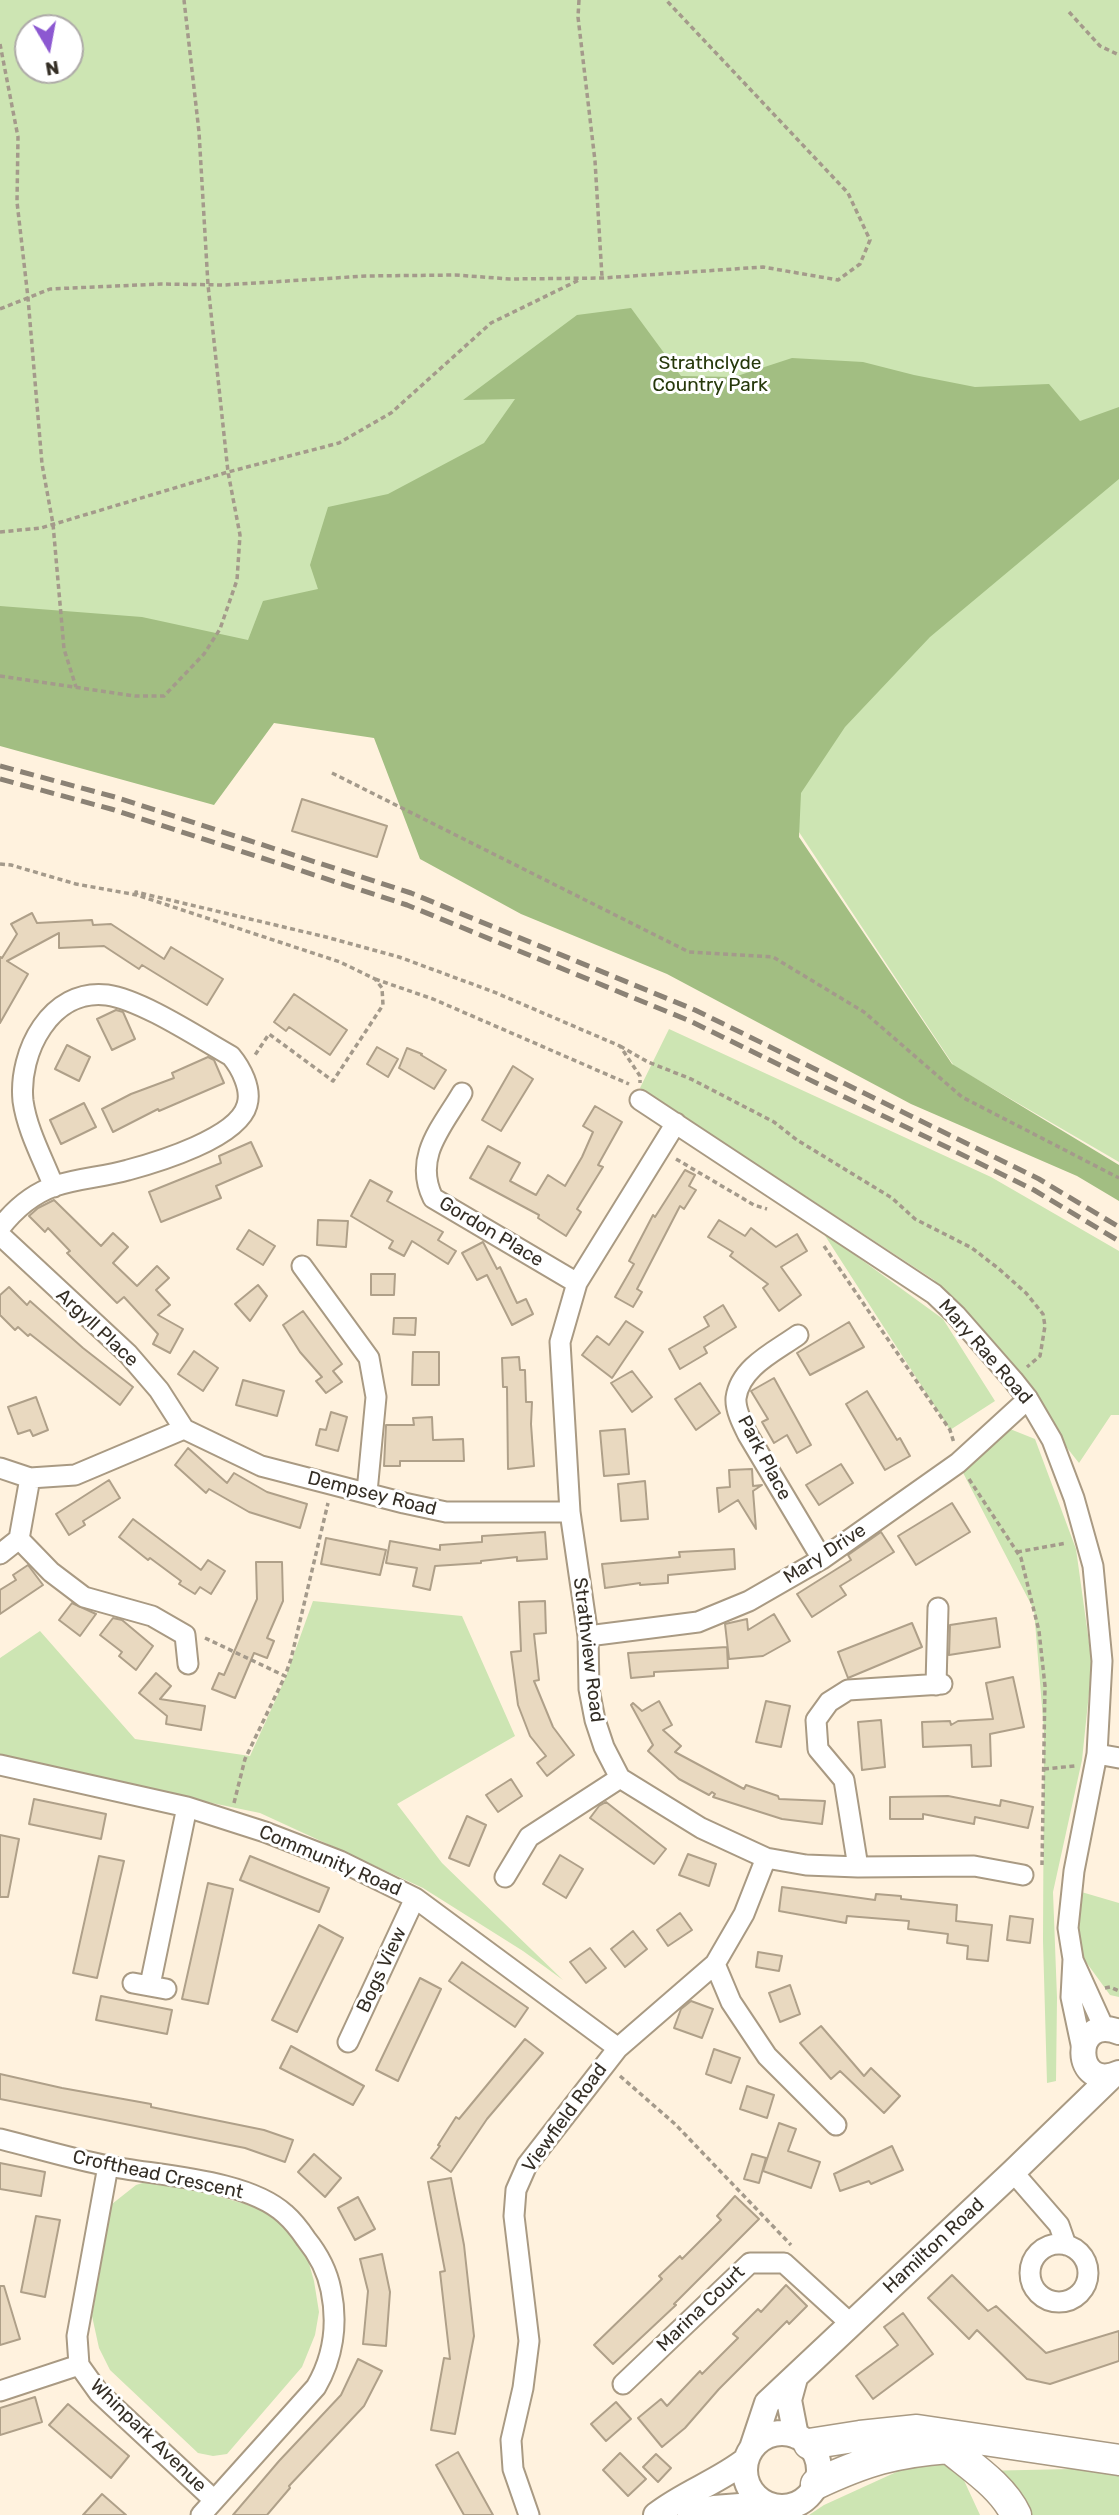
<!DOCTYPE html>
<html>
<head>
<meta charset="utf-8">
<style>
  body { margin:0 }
  #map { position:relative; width:1119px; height:2515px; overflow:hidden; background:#fff2de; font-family:Rubik,sans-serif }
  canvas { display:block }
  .north { position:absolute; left:14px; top:14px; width:70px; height:70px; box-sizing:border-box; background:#fff; border:2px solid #aeaba8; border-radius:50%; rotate:170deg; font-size:19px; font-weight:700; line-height:28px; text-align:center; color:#342e25 }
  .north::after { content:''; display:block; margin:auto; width:24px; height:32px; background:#8c58d1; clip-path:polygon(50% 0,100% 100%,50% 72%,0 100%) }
</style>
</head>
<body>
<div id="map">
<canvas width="1119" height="2515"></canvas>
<div class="north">N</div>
</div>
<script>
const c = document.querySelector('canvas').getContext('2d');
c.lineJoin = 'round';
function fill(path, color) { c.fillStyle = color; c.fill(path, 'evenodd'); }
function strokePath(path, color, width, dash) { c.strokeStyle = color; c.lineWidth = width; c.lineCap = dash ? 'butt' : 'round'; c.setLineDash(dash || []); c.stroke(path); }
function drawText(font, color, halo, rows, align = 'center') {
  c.font = font + ' Rubik,sans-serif'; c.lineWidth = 6; c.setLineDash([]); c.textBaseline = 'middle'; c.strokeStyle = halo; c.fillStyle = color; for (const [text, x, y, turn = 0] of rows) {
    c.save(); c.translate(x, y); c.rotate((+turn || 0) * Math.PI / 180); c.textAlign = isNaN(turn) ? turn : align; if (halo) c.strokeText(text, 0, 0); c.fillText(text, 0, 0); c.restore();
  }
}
fill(new Path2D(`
  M0,0H1119V1162L954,1066L793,823L0,625ZM28,28H70V70H28Z
  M669,1029L991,1177L1119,1251V1415H1111L1079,1463L934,1280L640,1088Z
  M822,1231L943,1319L995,1401L950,1430Z
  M1005,1427L1035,1439L1076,1549L1092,1664L1082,1760L1053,1892L1057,1998L1056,2081L1047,2083L1043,1941L1044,1731L1034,1610L958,1463Z
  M313,1601L462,1616L515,1736L397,1804L442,1863L563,1980L523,1951L423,1888L260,1813L0,1759V1658L40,1631L135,1739L250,1756L285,1679Z
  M1078,1891L1119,1903V1997L1110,1995L1078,1951Z
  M155,2179L260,2208L287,2229L308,2260L314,2281L319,2312L315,2335L302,2367L227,2454L213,2456L198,2453L110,2370L99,2348L92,2316L112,2204L136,2185Z
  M949,2448L980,2515H809L824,2505Z
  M1119,2468V2515H1005L978,2471Z`), '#cde5b3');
fill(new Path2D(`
  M631,308L681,376L734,377L792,358L863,362L914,375L975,387L1049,384L1080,421L1119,407V479L930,637L845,727L801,793L799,837L952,1064L1119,1165V1201L1077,1176L911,1104L667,974L521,914L420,859L374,738L274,723L214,805L0,746V606L142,617L248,640L263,601L318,589L310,565L328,507L388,494L484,443L515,399L463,400L577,315Z`), '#a2be82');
const building = new Path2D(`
  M302,799L387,826L377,857L292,831Z
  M32,913L37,923L92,920L93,925L111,924L164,959L171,947L223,979L207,1005L142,965L139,969L104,946L59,948V933L7,961L28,974L0,1023V957L2,958L17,934L11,924Z
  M294,994L347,1030L330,1055L289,1027L286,1031L274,1022Z
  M116,1010L123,1012L135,1039L112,1050L97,1019Z
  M67,1045L90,1057L79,1081L55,1069Z
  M377,1047L398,1059L388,1077L367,1064Z
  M407,1048L422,1054L421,1055L446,1070L434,1089L399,1068Z
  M208,1057L214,1060L224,1083L159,1111L158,1109L113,1132L102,1109L131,1094L174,1078L172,1073Z
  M513,1066L533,1079L501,1131L482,1120Z
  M84,1103L96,1127L61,1144L50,1120Z
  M595,1106L622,1122L598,1165L603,1167L577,1209L581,1212L566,1236L538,1218L539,1215L470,1178L488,1146L520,1163L510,1181L536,1195L548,1175L565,1186L582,1157L593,1132L583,1126Z
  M251,1142L262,1166L216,1186L221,1198L161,1222L149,1192L221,1163L219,1156Z
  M685,1170L695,1175L689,1186L696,1190L684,1209L680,1206L637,1289L642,1292L633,1307L615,1297L634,1264L629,1261L653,1215L655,1217Z
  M370,1180L392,1192L387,1201L443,1232L438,1240L456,1251L448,1264L412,1241L404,1256L389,1248L393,1241L351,1216Z
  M54,1200L101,1246L113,1233L128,1247L113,1263L137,1286L157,1266L169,1278L156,1290L170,1305L158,1315L183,1329L170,1353L153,1344L158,1334L124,1297L117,1303L67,1253L70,1251L48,1228L45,1232L29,1216L38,1208Z
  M318,1220L348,1221L346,1247L317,1245Z
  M719,1220L745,1236L751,1228L776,1247L797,1234L807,1251L781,1267L801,1295L779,1311L763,1288L768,1284L730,1256L733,1252L708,1237Z
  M249,1230L275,1246L263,1265L237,1249Z
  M483,1242L497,1269L500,1267L517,1303L526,1299L533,1314L512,1325L487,1275L477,1280L462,1253Z
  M371,1274H395L394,1295H371Z
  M258,1285L267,1296L250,1321L235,1304Z
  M9,1287L27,1305L30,1301L83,1348L133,1387L120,1405L30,1334L28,1336L18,1327L15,1330L0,1315V1295Z
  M723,1305L736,1327L704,1347L707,1353L680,1369L669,1349L709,1326L704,1317Z
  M303,1311L342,1364L333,1371L342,1382L326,1393L316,1381L322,1377L300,1352L283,1325Z
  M394,1318H416L415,1335L393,1334Z
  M626,1321L643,1332L612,1378L582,1355L597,1336L609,1345Z
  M849,1322L864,1347L810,1375L797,1353Z
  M194,1351L218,1368L203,1391L178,1374Z
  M413,1352H439V1385H412Z
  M519,1357L520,1370H525L526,1402H532L531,1424L534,1466L508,1469L507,1387H503L502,1358Z
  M632,1371L652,1397L632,1412L611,1383Z
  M774,1378L811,1445L797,1453L787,1435L774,1443L762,1422L768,1419L751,1391Z
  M243,1380L284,1391L277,1416L236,1405Z
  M700,1383L720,1413L696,1430L675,1399Z
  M867,1391L897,1440L900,1438L910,1456L885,1470L846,1404Z
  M36,1397L48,1430L33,1436L30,1430L18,1434L8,1407Z
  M331,1412L347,1417L338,1451L316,1445L320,1429L326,1430Z
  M432,1417L433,1440L463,1439L464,1461H400V1466H384L386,1425H414L413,1418Z
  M625,1429L629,1474L604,1476L600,1431Z
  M188,1448L227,1483L234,1473L267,1492L307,1504L300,1528L249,1512L209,1489L206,1493L175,1465Z
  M841,1464L853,1483L819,1505L806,1485Z
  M752,1469L753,1486L762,1485L753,1491L756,1529L738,1500L719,1512L717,1488L730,1487L729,1470Z
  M109,1480L120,1498L83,1521L85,1525L69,1535L56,1514Z
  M645,1481L648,1519L621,1521L618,1484Z
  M952,1503L970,1532L916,1565L898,1536Z
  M133,1519L201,1570L208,1560L225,1571L211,1594L200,1587L195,1594L179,1584L181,1581L150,1558L148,1560L119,1537Z
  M545,1532L547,1559L517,1561V1557L481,1561V1563L435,1566L430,1590L413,1586L417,1568L386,1563L390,1541L440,1550V1545L482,1542V1536Z
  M881,1532L894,1552L840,1586L846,1595L812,1617L797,1594L851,1560L848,1555Z
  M326,1538L386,1550L380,1575L321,1564Z
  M734,1549L735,1569L668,1575V1583L640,1585V1583L605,1588L602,1564L680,1557L679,1552Z
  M256,1562H282L283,1601L267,1638L274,1641L267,1658L254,1653L235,1698L212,1689L219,1673L224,1675L257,1599Z
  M28,1565L43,1585L0,1614V1590L16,1580L13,1575Z
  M545,1601L546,1633L534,1634L539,1680L534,1681L553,1727L574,1755L547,1776L537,1763L546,1756L530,1736L518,1705L511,1652L521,1651L519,1602Z
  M72,1603L96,1614L80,1636L59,1620Z
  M774,1614L790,1641L763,1656L729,1659L725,1624L747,1619L748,1630Z
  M113,1618L122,1620L153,1646L136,1670L119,1656L122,1652L100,1635Z
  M996,1618L1000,1647L949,1655L950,1625Z
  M912,1623L922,1647L848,1678L838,1652Z
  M727,1647L728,1668L654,1672V1676L631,1678L628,1653Z
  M156,1673L171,1686L160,1699L205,1706L201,1730L166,1724L167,1716L139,1693Z
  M1013,1677L1024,1727L990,1734L991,1766L972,1767L971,1745L923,1747L922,1722L950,1721L951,1725L958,1721L993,1719L986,1683Z
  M659,1701L672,1725L663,1730L681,1746L675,1752L744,1789L746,1785L778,1796L779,1799L825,1801L822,1824L782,1819L713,1797L715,1794L712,1792L709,1795L679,1779L648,1751L653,1745L631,1705L633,1703L642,1711Z
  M766,1701L790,1706L781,1747L756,1742Z
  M881,1720L885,1767L862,1770L858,1722Z
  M511,1779L522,1796L498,1812L486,1795Z
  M948,1796L1000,1806L1001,1800L1033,1807L1028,1828L975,1817L974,1824L923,1814V1819H890V1797Z
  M34,1799L106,1814L101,1839L29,1824Z
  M606,1802L666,1849L654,1864L590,1818L599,1806Z
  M467,1816L486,1825L469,1866L449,1858Z
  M0,1835L19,1839L8,1897H0Z
  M688,1854L716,1864L709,1886L679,1875Z
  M560,1855L583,1869L566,1898L543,1884Z
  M99,1856L124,1861L97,1978L73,1973Z
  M250,1856L329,1888L319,1912L240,1880Z
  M208,1883L233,1889L208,2004L182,1999Z
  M782,1887L875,1900L876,1894L901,1896V1899L957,1905L956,1921L992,1925L988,1961L967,1959L968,1946L947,1943L948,1934L908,1929L909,1921L847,1916L846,1923L779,1911Z
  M680,1913L692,1930L668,1946L657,1930Z
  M1010,1916L1033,1919L1030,1943L1007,1940Z
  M319,1925L343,1938L297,2032L272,2020Z
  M633,1931L647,1949L625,1967L611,1949Z
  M590,1948L606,1968L586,1983L570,1962Z
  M758,1952L782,1956L779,1971L756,1967Z
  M462,1962L528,2008L515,2027L449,1981Z
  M420,1978L441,1989L398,2081L376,2070Z
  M790,1985L800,2014L780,2022L769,1993Z
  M101,1996L172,2010L167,2034L96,2020Z
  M691,2001L713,2009L702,2038L674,2028L681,2009Z
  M821,2026L864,2076L871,2068L900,2096L884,2113L840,2071L831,2079L800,2043Z
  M525,2039L543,2053L487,2119L451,2172L431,2158L440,2146L438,2145L456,2117L459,2119Z
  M291,2046L364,2086L353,2105L280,2068Z
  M714,2049L740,2058L731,2083L706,2074Z
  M0,2074L62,2088L151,2104V2107L264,2130L293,2140L285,2162L245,2148L0,2099Z
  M747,2086L774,2095L767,2118L740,2109Z
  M779,2123L796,2129L788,2151L820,2162L811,2188L763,2171Z
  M892,2146L903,2170L871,2184L869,2181L840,2191L834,2174Z
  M314,2154L341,2178L325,2197L298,2172Z
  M752,2154L766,2158L759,2183L744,2179Z
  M0,2163L45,2172L41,2196L0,2189Z
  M451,2178L464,2245L474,2336L455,2434L431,2430L444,2358L450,2359L440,2272L445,2271L428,2182Z
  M735,2196L759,2219L674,2304L676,2305L613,2364L594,2345L662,2279L659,2276L680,2256L682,2259L721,2220L717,2216Z
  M358,2197L375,2229L355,2240L338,2208Z
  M36,2216L60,2220L45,2297L21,2292Z
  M382,2254L390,2292L386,2346L363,2344L368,2291L360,2259Z
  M952,2275L988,2311L996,2306L1046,2353L1119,2331V2361L1050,2384L1027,2379L977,2330L969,2339L928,2298Z
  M786,2285L807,2306L789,2324L787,2321L719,2389L685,2428L662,2447L638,2418L661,2399L667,2406L700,2371L702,2374L738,2338L733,2334L758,2309L761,2312Z
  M0,2286H4L20,2339L0,2345Z
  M903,2313L933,2354L873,2399L856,2376L898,2345L884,2327Z
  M358,2359L382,2371L364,2406L289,2486L290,2488L267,2515H233L279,2461L341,2395Z
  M35,2397L42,2422L0,2435V2408Z
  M616,2402L631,2419L606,2441L591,2424Z
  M68,2404L129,2456L111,2478L49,2425Z
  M458,2452L493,2515H464L436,2465Z
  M620,2453L646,2479L628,2496L603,2470Z
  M656,2454L671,2468L658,2482L643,2467Z
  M102,2494L126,2515H83Z`);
fill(building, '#e9d9c0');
strokePath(building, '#afa089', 2);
const minor = new Path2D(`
  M462,1093C442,1127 413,1157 433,1198L577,1283
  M640,1100L934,1294L956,1315L1013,1380L1028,1399L1052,1440L1074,1498L1093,1566L1102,1661L1097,1754L1074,1871L1068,1928L1073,1959L1071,1997L1082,2049
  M676,1123L577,1283L560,1342L570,1512L588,1636L589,1689L595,1720L604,1747L620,1778L701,1828L766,1858L806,1865L858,1867L974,1866L1023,1875
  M0,1228C14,1210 32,1194 55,1186C78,1178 104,1177 128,1170C158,1162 238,1138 247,1105C252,1089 241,1068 231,1056C199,1038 142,1000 107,995C51,988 18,1052 23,1101C27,1130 43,1159 54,1187
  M0,1235L128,1354L159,1390L184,1429
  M302,1266L369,1358L376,1397L367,1492
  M798,1335C776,1351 740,1367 736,1398C735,1410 743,1425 748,1435L822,1559
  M184,1429L261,1466L404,1503L446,1512H570
  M0,1468L30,1478L75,1475L184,1429
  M19,1539L51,1572L84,1597L152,1616L185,1635L188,1664
  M0,1554L19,1539L30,1478
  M588,1636L698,1622L749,1601L822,1559L958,1463L1028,1399
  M936,1685L938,1608
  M1097,1754L1119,1758
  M0,1765L187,1807L265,1832L340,1861L415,1898L618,2048
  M858,1867L844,1780L818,1749L816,1720L829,1702L848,1690L942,1684
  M505,1877L529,1837L620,1778
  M1073,1960L1104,2028
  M715,1964L731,2002L767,2056L836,2125
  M133,1983L166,1989
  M150,1985L187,1807
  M348,2042L415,1898
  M0,2139C36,2148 72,2159 108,2166C159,2176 247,2179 285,2214C293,2221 300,2230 306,2239C319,2255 327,2270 331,2290C338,2324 333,2358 316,2387L201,2515
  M108,2166L77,2336L79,2365L99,2393L214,2500
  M1013,2172L1059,2225L1066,2245
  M1030 2273a29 29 0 1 1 58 0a29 29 0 1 1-58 0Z
  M623,2384L750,2263H784L851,2324
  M0,2391L79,2365
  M529,2515L513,2469L511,2440L523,2388L529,2341L514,2216L516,2190L527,2165L618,2048L715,1964L744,1914L766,1858`);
const major = new Path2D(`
  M1119,2032C1070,2013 1073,2094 1119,2073
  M795,2378L789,2400L796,2436
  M745 2470a37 37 0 1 1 74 0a37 37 0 1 1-74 0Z
  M752,2448L767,2403L1013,2172L1112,2076
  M656,2515C684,2493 718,2482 746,2460
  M690,2515L714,2508L766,2504`);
const highway = new Path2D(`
  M809,2444L860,2436L917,2430L1119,2460
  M949,2448C972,2467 1003,2487 1016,2515
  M816,2484C865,2461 895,2452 949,2448`);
strokePath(minor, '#a99a83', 23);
strokePath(major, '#a99a83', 28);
strokePath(highway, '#a99a83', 33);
strokePath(new Path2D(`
  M579,0L578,17L595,161L602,277
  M1069,12L1100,46L1119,55
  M0,44L18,137L17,202L28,298L42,464L53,524L64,649L76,687
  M0,309L50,289L161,284L224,285L366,276L455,275L510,279L603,278L763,267L838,280L860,264L870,240L848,193L666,0
  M0,532L41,528L228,472L339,443L391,413L491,323L581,279
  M0,676L135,696H164L204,654L220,629L237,580L240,535L228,472L208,285L199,132L184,0
  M332,773L689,952L773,957L864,1012L962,1097L1119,1178
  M0,864L11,865L76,884L137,895L340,962L375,979L382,988L383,1005L333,1081L269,1034L255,1055
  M137,895L136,892L326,937L399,957L494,992L620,1046L640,1076V1083
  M375,979L433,999L629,1084
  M620,1046L648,1062L691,1079L774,1122L797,1140L892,1198L915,1219L972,1248L999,1269L1026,1293L1043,1314L1045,1326L1040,1356L1027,1367
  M676,1159L754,1205L767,1209
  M824,1246L950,1430L954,1443
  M969,1479L1021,1558L1039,1631L1045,1686L1042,1865
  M1017,1552L1067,1543
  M205,1638L285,1676L291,1659L328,1503
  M1044,1769L1075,1766
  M234,1803L245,1759L285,1676
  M1105,1988L1110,1987L1119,1991
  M620,2076L675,2124L791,2245`), '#a49a8b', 3.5, [5, 3.5]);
strokePath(minor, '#fff', 19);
strokePath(major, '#fff', 24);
strokePath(highway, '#fff', 30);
strokePath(new Path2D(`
  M0,766L115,797L411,893L695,1010L1039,1179L1119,1227
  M0,779L111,809L407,905L690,1021L1034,1190L1119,1241`), '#8b8275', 5, [14, 7]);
drawText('19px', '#26380b', '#fff', [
  ["Strathclyde",710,364],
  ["Country Park",710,386]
]);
drawText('19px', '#342e25', '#fff', [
  ["Gordon Place",491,1232,31],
  ["Argyll Place",97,1328,43],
  ["Mary Rae Road",985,1352,49],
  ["Park Place",764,1458,62],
  ["Dempsey Road",372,1494,14],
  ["Mary Drive",825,1554,-33],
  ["Strathview Road",588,1650,83],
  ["Community Road",330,1861,23],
  ["Bogs View",382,1970,-65],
  ["Viewfield Road",565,2118,-54],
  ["Crofthead Crescent",158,2175,12],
  ["Hamilton Road",934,2246,-43],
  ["Marina Court",701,2309,-44],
  ["Whinpark Avenue",148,2436,44]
]);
</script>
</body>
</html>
